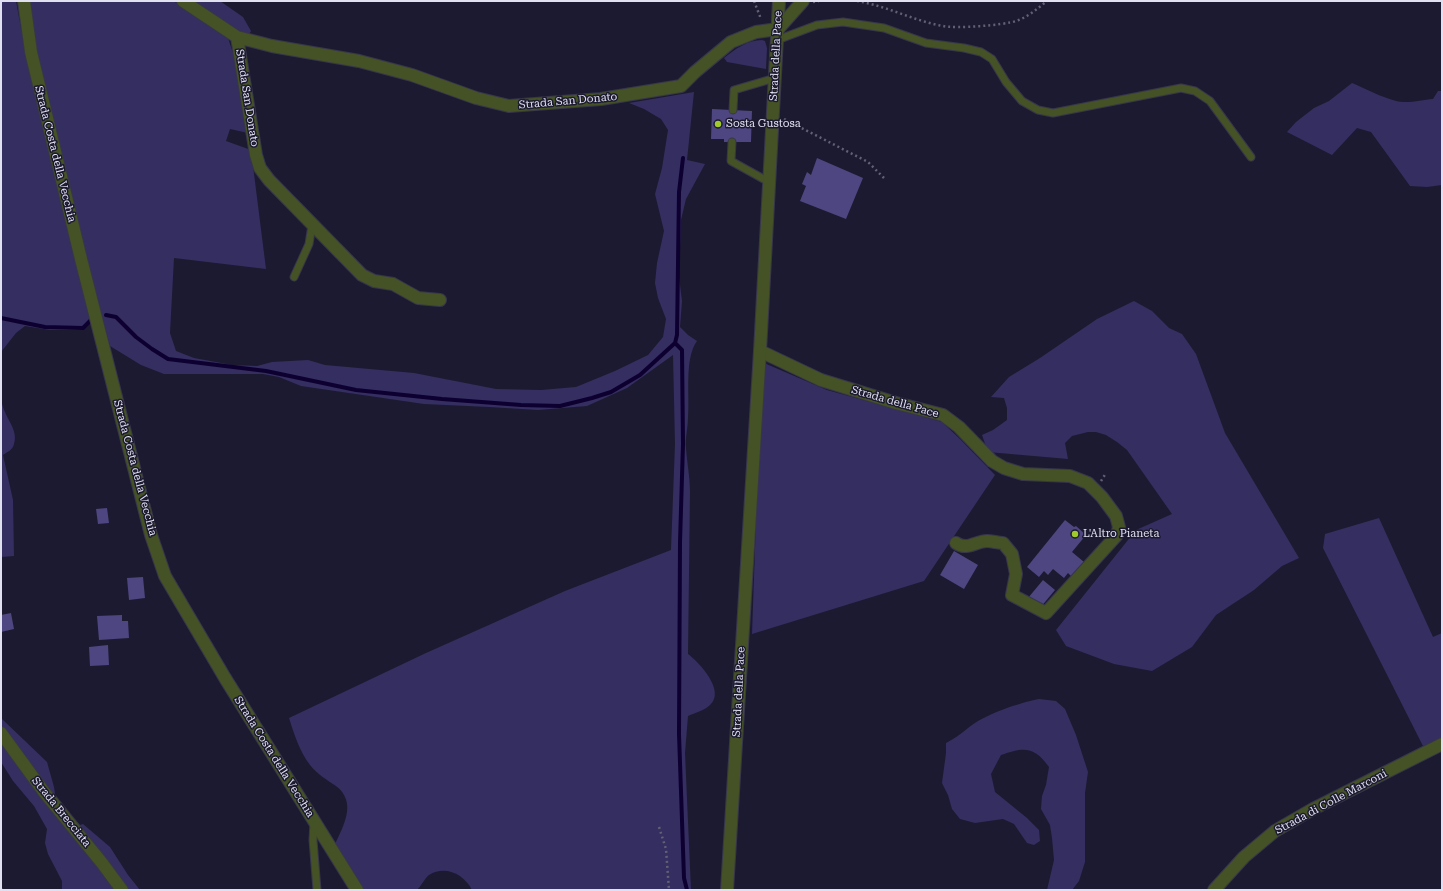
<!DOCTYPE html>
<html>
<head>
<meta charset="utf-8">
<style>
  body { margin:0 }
  #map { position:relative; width:1443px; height:891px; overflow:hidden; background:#1c1a30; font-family:"Roboto Serif",serif }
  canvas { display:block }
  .frame { position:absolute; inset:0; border:2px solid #e1e0f0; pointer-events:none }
</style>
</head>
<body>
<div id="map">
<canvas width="1443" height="891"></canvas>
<div class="frame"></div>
</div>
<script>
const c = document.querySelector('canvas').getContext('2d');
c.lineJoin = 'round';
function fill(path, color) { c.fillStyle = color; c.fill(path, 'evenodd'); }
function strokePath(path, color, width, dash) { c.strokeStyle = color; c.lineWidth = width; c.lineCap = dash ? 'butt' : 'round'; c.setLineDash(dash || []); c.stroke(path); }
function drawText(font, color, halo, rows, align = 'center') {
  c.font = font + ' "Roboto Serif",serif'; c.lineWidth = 3; c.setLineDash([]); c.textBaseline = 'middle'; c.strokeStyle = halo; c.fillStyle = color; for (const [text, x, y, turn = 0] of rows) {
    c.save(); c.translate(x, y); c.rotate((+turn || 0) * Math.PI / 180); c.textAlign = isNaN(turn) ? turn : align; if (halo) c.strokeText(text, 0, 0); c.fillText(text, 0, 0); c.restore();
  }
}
fill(new Path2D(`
  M1,1H16L28,66L91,322L83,330H50L25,326L16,333L1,352Z
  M28,1H173L206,18L227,35L234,56L248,133L230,129L226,141L251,150L266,269L174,258L170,333L176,351L194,358L232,365L257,366L272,362L308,360L325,365L414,373L496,389L541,390L576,387L615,371L648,355L663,337L666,319L658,298L655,283L657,263L664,231L655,194L662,168L668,130L661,119L644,109L629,103L694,92L687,160L705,164L686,199L681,220L679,277L682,301L680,327L688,335L697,341C684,359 690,396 688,417C688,428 685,438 686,448C687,463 690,477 690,492L688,654C699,662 726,691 710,705C705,710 695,713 688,716L685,753L691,890H472C464,874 445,865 429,875C425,878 421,886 417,890H363L335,844C344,825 357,802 336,786C327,780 317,774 310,765C300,752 294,734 289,718L426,653L565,591L671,550L675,444L673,355L627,388L587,406L538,410L489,407L424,404L301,386L279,377L263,374H164L141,365L110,346L61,161L31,30Z
  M190,1H220L243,17L251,31L248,36L235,33Z
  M762,40L765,41L767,48L766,69L727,62L724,58C735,49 748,40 762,40Z
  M1352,83C1366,89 1381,97 1396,101C1407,104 1422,100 1433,99L1438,91H1442V185L1427,187L1410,186L1371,132L1357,128L1332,155L1287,132L1296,122L1314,108L1329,101Z
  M1134,301L1152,311L1169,328L1182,334L1196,354L1225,433L1299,558L1282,566L1254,590L1216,615L1192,647L1152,671L1114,664L1066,646L1056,630L1136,530L1172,514L1127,450L1117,442L1106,435L1096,432H1088L1072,436L1065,443L1068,459L988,452L982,435L993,430L1007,420V408L1004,398L991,397L1009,377L1040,358L1097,319Z
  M764,363L827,390L942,422L960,439L995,475L924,581L752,634L759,435Z
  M1,400C2,404 3,408 5,412C9,422 18,432 14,444C13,450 7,452 3,455L13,500L14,556L1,557Z
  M1379,518L1433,637L1442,633V738L1423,746L1323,548L1325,534Z
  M1039,699L1056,701L1065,709L1076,735L1088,772L1085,793V862L1079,881L1072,890H1047L1054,860L1052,838L1050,825L1041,809L1042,796L1046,785L1049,767C1034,746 1024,747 1001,755L991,774L995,792L1027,818L1039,830L1040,841L1034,845L1027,843L1014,824L1003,819L975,823L960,819L952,809L948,795L942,783L946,753V743C956,738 963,732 972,725C989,713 1019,703 1039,699Z
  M1,718L47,762L54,787L58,814L71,828L83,824L110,847L128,875L140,890H62V881L48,854L45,843L47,829L34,806L13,781L1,762Z`), '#352e61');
strokePath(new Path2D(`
  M106,315L116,317L136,337L152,349L168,359L266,371L356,390L442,399L521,405L560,406L592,398L611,392L640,375L675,343L677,335L679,192L683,158
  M1,318L45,327L83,328L91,320
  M675,343L682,350L683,444L680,542L679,734L684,878L687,890`), '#0d0030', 4);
fill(new Path2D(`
  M712,109L752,111L751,142H724V139H711Z
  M817,158L863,178L846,219L800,201L806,186L802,184L807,172L811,175Z
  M107,508L109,523L98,524L96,509Z
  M1065,520L1074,527L1076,526L1086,535L1072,552L1084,562L1072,577L1068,573L1064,578L1053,569L1048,575L1044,571L1039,577L1027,567Z
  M954,551L978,565L964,589L940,575Z
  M143,577L145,598L129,600L127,578Z
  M1043,580L1055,590L1040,608L1028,598Z
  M11,613L14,629L1,632V615Z
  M122,615V621H128L129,638L99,640L97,616Z
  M108,645L109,665L90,666L89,647Z`), '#4d4680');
const service = new Path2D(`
  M777,40L817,25L843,22L884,28L926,43L964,48L981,52L992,59L1006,82L1022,101L1038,110L1053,113L1181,88L1195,91L1210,101L1251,157
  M733,110L734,90L775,78
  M732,142L731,161L769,182
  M294,277L309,244L312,225
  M314,822L313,840L317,890`);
const minor = new Path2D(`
  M24,1L31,52L81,259L151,535L165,576L225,678L357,890
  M183,1L237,37L272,46L359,61L412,75L476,98L509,106L601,99L681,86L695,72L731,42L756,32L778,29L803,1
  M237,37L256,155L260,168L269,180L362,275L374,281L393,284L418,298L440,300
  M760,351L821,380L896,403L943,415L959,427L992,461L1004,468L1023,474L1070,476L1088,483L1102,497L1116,516L1119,527L1117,535L1046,613L1012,595L1016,574L1012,554L1003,543C998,543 992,541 987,541C976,541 967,551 956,543
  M1,733L44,792L102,863L122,890`);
const tertiary = new Path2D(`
  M727,890L760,351L779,1
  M1214,890L1244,857L1275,831L1313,809L1442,744`);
strokePath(service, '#38364b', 9);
strokePath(minor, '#38364b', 14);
strokePath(tertiary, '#38364b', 14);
strokePath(new Path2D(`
  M754,1L761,19
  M857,1C887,6 914,21 943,26C955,29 1005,25 1016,21C1028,17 1037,9 1047,1
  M813,2L819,1
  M784,119L868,162L886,180
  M1101,481L1106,473
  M659,827L666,849L669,890
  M1,889L2,890`), '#626074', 2.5, [2, 3]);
strokePath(service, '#445225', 7);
strokePath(minor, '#445225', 12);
strokePath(tertiary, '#445225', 12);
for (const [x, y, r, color] of [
  [718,124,4,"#a0c92b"],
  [1075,534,4,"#a0c92b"]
]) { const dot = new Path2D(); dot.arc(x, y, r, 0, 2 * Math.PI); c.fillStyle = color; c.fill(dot); strokePath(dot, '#1c1a30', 1.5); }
drawText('11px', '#e1e0f0', '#1c1a30', [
  ["Strada della Pace",776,56,-87],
  ["Strada San Donato",247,98,81],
  ["Strada San Donato",568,101,-5],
  ["Strada Costa della Vecchia",55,154,76],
  ["Strada della Pace",895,402,16],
  ["Strada Costa della Vecchia",135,468,75],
  ["Strada della Pace",739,692,-87],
  ["Strada Costa della Vecchia",274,757,58],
  ["Strada di Colle Marconi",1331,802,-28],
  ["Strada Brecciata",61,812,51]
]);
drawText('11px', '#e1e0f0', '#1c1a30', [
  ["Sosta Gustosa",726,124],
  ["L'Altro Pianeta",1083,534]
], 'left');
</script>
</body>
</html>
